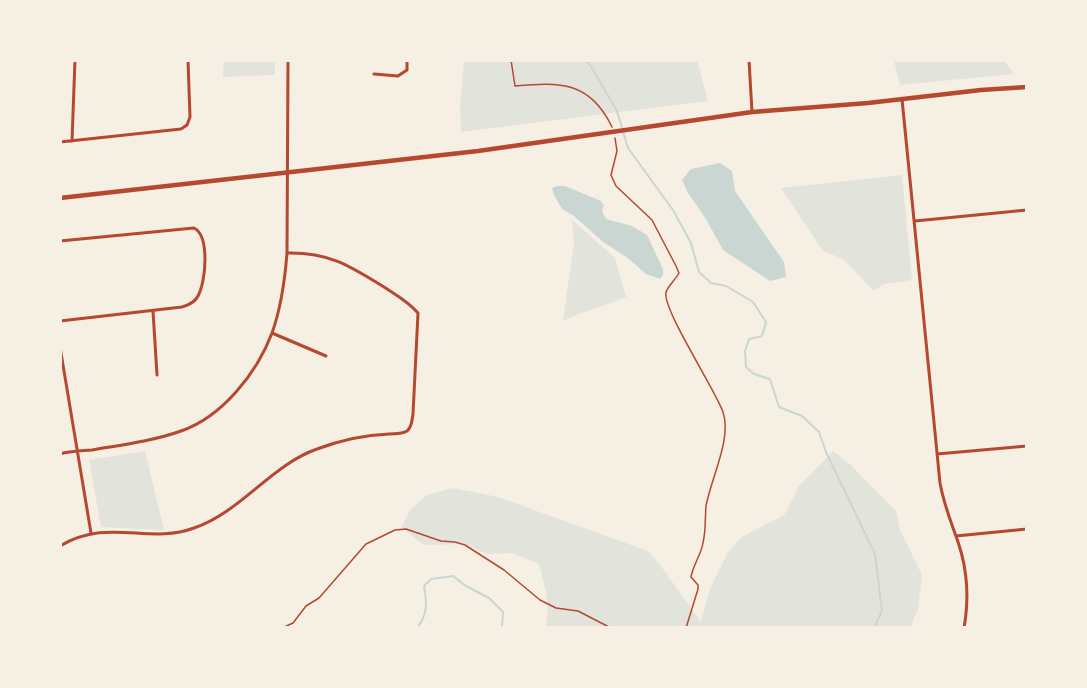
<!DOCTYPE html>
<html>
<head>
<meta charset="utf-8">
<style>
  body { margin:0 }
  #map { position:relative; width:1087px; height:688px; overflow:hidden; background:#f6efe4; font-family:"Alegreya Sans",sans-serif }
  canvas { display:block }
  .frame { position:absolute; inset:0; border:62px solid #f6efe4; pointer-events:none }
</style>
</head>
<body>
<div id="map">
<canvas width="1087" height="688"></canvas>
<div class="frame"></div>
</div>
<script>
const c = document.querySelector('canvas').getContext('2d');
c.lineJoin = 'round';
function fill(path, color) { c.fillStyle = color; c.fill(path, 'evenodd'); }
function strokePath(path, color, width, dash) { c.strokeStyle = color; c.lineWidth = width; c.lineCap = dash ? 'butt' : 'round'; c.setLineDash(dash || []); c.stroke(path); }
fill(new Path2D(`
  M224,60H275V75L223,77Z
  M464,60H697L708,101L461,132L460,106Z
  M894,60H1004L1014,74L900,85Z
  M902,175L912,280L884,284L874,291L843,259L823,251L781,188Z
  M572,220L615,258L626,297C605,306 583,311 563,321L574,243Z
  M145,451L164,530L101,527L89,460Z
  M833,451L851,465L896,511L900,530L922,575L918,609L910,628H545C552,610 544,583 539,564L512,553L486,554L465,544L424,545L401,527L410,510L427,495L453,488L498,497L648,551L658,562L701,622L710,589L728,552L742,537L784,515L799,486Z`), '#e2e4dc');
fill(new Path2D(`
  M720,163L732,171L735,191L784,262L786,277L770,281L723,250L706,219L688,193L682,180L691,169Z
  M557,186H565L601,201L604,205L602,211L606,219L632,226L647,235L663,269V275L660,279L646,274L629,259L602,241L574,216L562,209L554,195L552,188Z`), '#c9d6d2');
strokePath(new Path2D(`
  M585,60L589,63L617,111L628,148L673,210L691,243L699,272L711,283L726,286L753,302L766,322L762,336L749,339L745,351L746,367L754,374L770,379L779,407L802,416L819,432L826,452L875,554L882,611L874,628
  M417,628C428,614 427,603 424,586L431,579L453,576L466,586L489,598L503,612L502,627L519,628`), '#c9d6d2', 2);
strokePath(new Path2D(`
  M511,60L515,86C560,82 590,81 612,127
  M615,138L617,151L611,175L616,186L652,220L676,266L679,273C676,279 668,286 666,292C662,309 715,389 723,412C732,439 711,478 706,506C705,518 706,530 703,543C701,555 693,565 691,577L698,585V589L686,628
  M282,628L293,623L306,606L319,598L366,544L395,530L406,529L441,541L455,542L465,545L504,570L540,600L556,608L578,611L611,628`), '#b5482f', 1.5);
strokePath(new Path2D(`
  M749,60L752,112
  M374,74L398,76L407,70V60
  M902,99L940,483C944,506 952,524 959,545C968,573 969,600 964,628
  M72,141L75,60
  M60,142L181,129L187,125L190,117L188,60
  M915,221L1027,210
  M60,241L194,228C210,236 206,281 198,296C195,302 189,305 182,307L60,321
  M153,311L157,375
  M272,333L326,356
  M60,347L91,533
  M60,454C70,451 81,451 92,450C121,445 153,441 181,431C222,417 257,373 272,333C281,308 285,279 287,253L288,60
  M937,454L1027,446
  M956,536L1027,529
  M60,546C109,517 148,545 194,528C241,512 271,465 317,449C341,440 363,435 389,434C395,434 402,434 407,431C412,427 412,420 413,414L418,313C409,302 396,295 384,287C350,266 329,252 287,253`), '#b5482f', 3);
strokePath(new Path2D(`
  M60,198L478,151L752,112L868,103L981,90L1027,87`), '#b5482f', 4.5);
</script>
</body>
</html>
